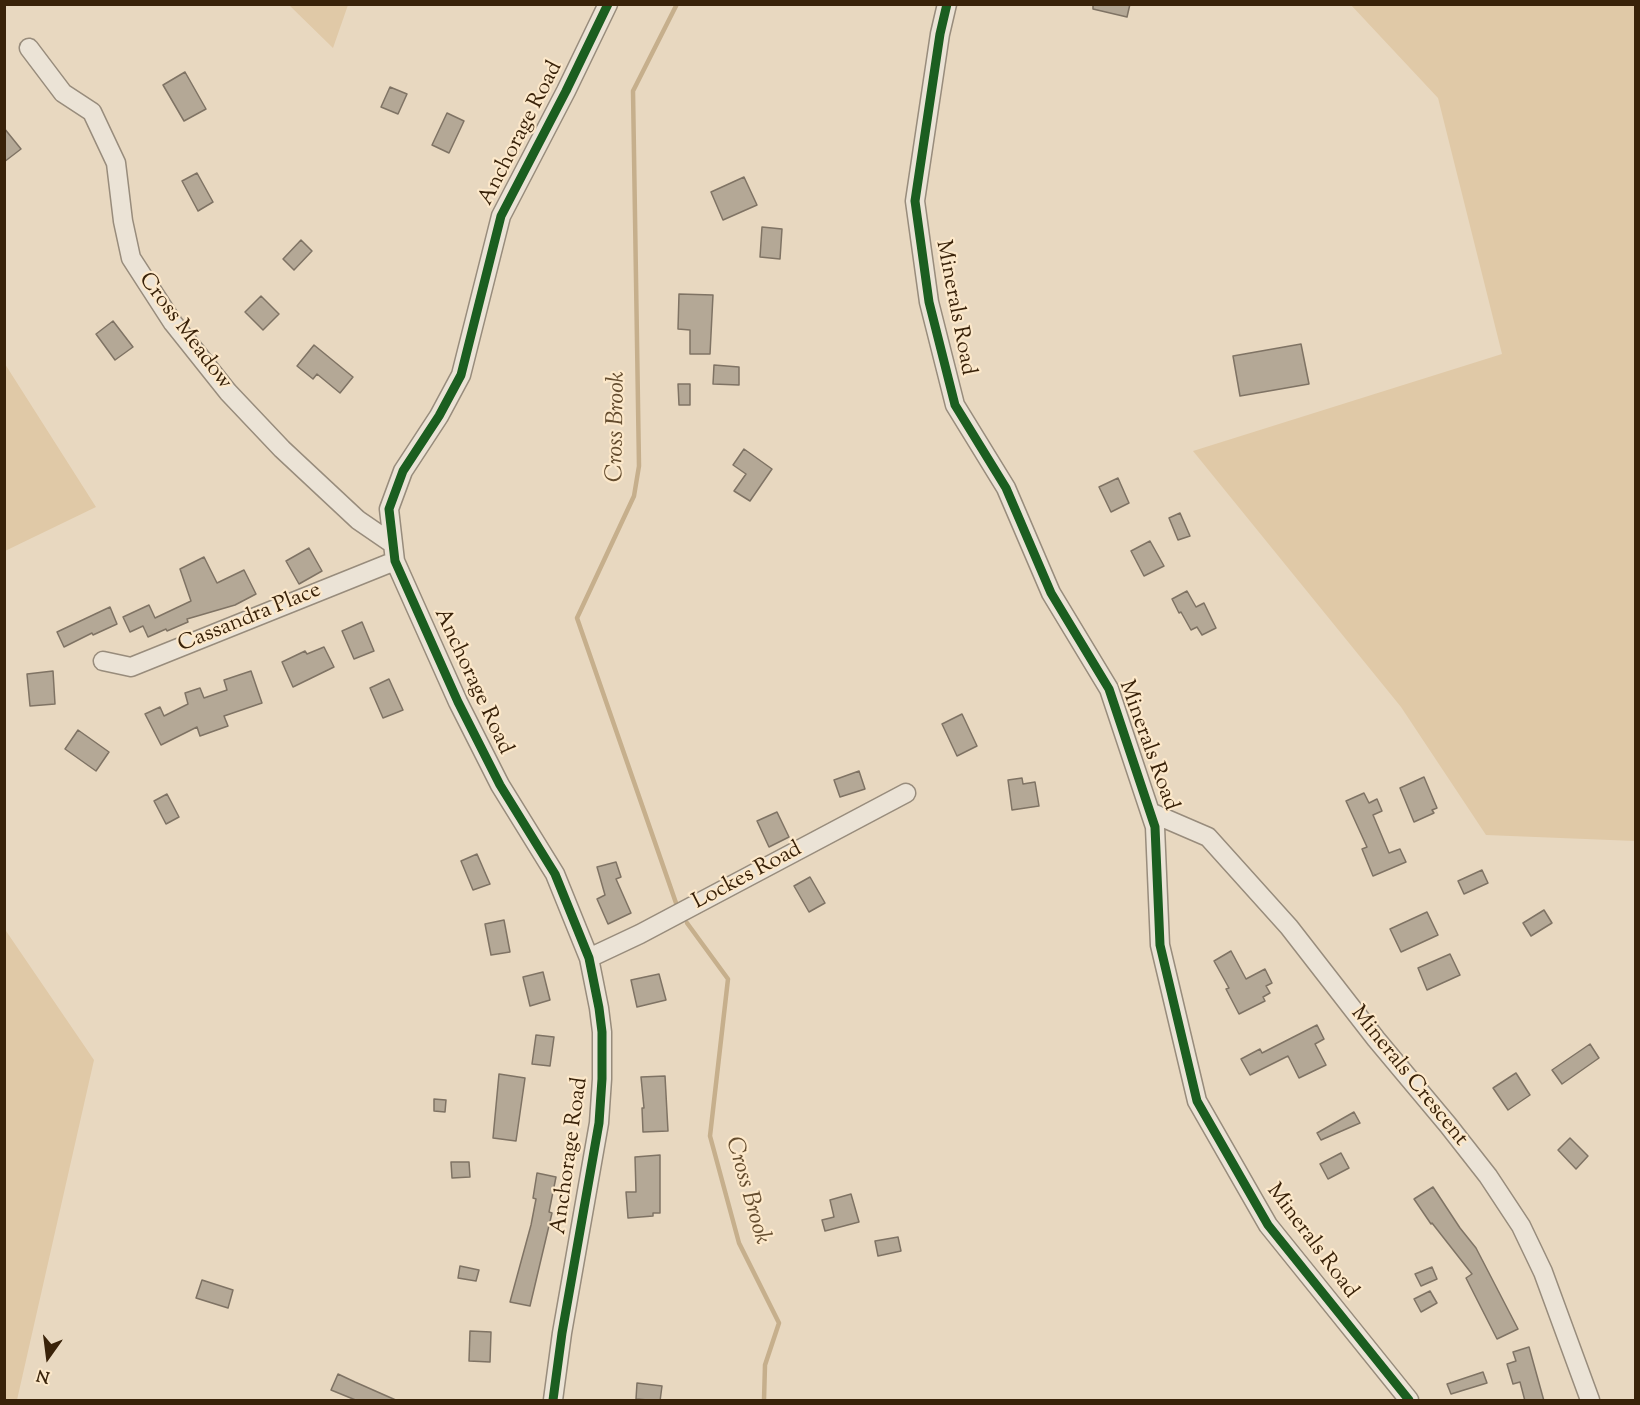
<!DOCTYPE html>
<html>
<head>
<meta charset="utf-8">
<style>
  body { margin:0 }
  #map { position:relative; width:1640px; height:1405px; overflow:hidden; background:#e8d8c0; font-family:"Sorts Mill Goudy",serif }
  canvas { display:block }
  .frame { position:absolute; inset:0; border:6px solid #392209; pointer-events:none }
  .north { position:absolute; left:18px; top:1327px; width:60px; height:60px; -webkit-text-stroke:4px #fce8ca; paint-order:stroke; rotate:194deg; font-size:16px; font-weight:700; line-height:24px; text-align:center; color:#392209 }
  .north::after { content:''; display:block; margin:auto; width:21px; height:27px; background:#392209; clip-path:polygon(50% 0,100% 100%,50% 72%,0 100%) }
</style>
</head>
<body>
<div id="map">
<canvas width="1640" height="1405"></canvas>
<div class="frame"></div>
<div class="north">N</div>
</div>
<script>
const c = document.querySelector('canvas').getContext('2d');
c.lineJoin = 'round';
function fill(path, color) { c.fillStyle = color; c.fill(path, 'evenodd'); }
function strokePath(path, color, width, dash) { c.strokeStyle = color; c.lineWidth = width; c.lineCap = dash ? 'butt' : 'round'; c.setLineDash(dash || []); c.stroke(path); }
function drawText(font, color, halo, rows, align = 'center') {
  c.font = font + ' "Sorts Mill Goudy",serif'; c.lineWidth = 4.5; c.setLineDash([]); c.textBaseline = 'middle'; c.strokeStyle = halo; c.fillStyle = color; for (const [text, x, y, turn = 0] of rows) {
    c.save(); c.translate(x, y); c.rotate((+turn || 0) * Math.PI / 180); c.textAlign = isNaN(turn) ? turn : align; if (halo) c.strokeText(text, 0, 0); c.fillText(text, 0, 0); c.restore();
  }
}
fill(new Path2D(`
  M289,5H348L333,48Z
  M1351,5H1635V841L1486,835L1401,707L1193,451L1502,354L1438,98Z
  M5,364L96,507L5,551H4Z
  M4,928L94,1060L17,1400H4Z`), '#e0c9a7');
strokePath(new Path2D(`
  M676,903L577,618L634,496L639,466L633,91L677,4
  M687,923L728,979L710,1136L739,1243L779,1323L765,1365L764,1400`), '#c6af8c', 4.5);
const building = new Path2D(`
  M1093,4H1130L1127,17L1093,9Z
  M185,72L206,109L184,121L163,85Z
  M390,87L407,94L398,114L381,107Z
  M447,113L464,121L449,153L432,145Z
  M4,128L21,149L4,162Z
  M197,173L213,202L198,211L182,181Z
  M744,177L757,205L723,220L711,192Z
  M762,227L782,229L780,259L760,257Z
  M301,240L312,251L294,270L283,259Z
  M679,294L713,295L710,354H690V330L678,329Z
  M261,296L279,314L263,330L245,312Z
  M113,321L133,347L115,360L96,334Z
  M1301,344L1309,384L1240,396L1233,356Z
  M314,345L353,377L340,393L317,374L313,379L297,366Z
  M714,365L739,367V385L713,384Z
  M678,384H690V405H679Z
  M744,449L772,469L750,501L734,491L746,474L733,465Z
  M1118,478L1129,503L1111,512L1099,487Z
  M1180,513L1190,536L1178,540L1169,518Z
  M1150,541L1164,566L1144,576L1131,551Z
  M309,548L322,571L299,584L286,561Z
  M204,557L217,583L244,570L256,594L235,605L187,619L188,622L167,631L166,629L148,637L143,626L130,632L123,617L149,605L155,618L191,601L180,569Z
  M1187,591L1196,607L1204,603L1216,628L1202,635L1197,627L1191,630L1181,612L1179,613L1172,599Z
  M110,607L117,624L93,635L92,633L64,647L57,632Z
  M362,622L374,651L354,659L342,631Z
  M324,647L334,667L293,687L282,662L305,651L307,654Z
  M53,671L55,704L30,706L27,674Z
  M251,671L262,703L224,716L228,726L200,736L197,727L161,745L145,714L160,707L164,716L188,704L185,693L200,688L204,698L227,690L224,680Z
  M389,679L403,710L383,718L370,688Z
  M962,714L977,746L957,756L942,724Z
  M78,730L109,752L96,771L65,749Z
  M859,771L865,789L840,797L834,780Z
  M1424,777L1437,808L1432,810L1434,813L1414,822L1400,788Z
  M1022,778L1023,784L1035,782L1039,806L1012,810L1008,780Z
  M1364,793L1369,803L1377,799L1382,811L1373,815L1389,853L1400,849L1406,862L1373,876L1362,849L1367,847L1346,801Z
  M167,794L179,817L166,824L154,801Z
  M777,812L789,837L769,847L757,821Z
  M477,854L490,884L473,890L461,861Z
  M616,862L621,877L616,879L631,913L608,924L597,899L605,895L597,867Z
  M1482,870L1488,883L1464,894L1458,881Z
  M810,877L825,903L809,912L794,886Z
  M1544,910L1552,923L1531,936L1523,923Z
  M1427,912L1438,935L1401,952L1390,929Z
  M504,920L510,952L491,955L485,924Z
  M1231,951L1246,979L1265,969L1272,983L1266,986L1270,993L1263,997L1265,1001L1239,1014L1226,989L1229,988L1214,961Z
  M1450,954L1460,975L1427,990L1418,968Z
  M543,972L550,1000L530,1006L523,977Z
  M659,974L666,1000L637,1007L631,980Z
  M1317,1025L1324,1039L1315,1044L1326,1065L1299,1078L1288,1056L1250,1075L1241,1059L1260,1049L1262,1053Z
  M536,1035L554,1037L550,1066L532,1064Z
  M1590,1044L1599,1058L1562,1084L1552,1070Z
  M1516,1073L1530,1095L1508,1110L1493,1088Z
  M499,1074L525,1078L516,1141L493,1138Z
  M665,1076L668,1131L643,1132L642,1108H644L641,1077Z
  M434,1099L446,1100L445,1112L434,1111Z
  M1354,1112L1360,1123L1321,1140L1317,1133Z
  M1570,1138L1588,1156L1576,1169L1558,1150Z
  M1341,1153L1349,1168L1328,1179L1320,1164Z
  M660,1155V1213H653V1216L628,1218L626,1192H636L635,1157Z
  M451,1162H469L470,1177L452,1178Z
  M537,1173L556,1177L549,1212L552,1213L530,1306L510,1302L531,1225L536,1199L533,1198Z
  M1433,1187L1460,1228L1476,1248L1518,1329L1497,1339L1466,1278L1472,1274L1432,1223L1431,1224L1414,1199Z
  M851,1194L859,1222L825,1231L822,1220L834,1217L830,1200Z
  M898,1237L901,1251L878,1256L875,1241Z
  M460,1266L479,1270L476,1281L458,1278Z
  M1432,1267L1437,1279L1421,1286L1415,1274Z
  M202,1280L233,1290L228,1308L196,1298Z
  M1430,1291L1437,1303L1421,1312L1414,1299Z
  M470,1331L491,1332L490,1362L469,1361Z
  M1529,1347L1544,1401H1525L1520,1382L1513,1384L1507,1364L1516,1361L1513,1352Z
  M1483,1372L1487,1383L1451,1394L1447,1384Z
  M338,1374L355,1382L398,1401H358L331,1390Z
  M637,1383L662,1386L660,1401L636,1399Z`);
fill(building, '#b4a896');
strokePath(building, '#7f7364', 1.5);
const minor = new Path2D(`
  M947,4L940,34L915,201L929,302L955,405L1006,488L1051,593L1109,689L1155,827L1160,945L1197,1101L1268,1225L1409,1400
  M29,48L63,93L92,112L116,163L123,221L131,258L173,323L228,392L282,449L358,520L393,544
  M103,661L131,667L395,561
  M1150,812L1208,837L1289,927L1376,1039L1448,1125L1488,1176L1521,1226L1543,1272L1590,1400
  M589,958L640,934L906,793
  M553,1400L562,1333L599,1123L602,1079V1032L599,1008L589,958L555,874L500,785L458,702L395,561L389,509L403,471L439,416L461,375L501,216L566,91L608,4`);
strokePath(minor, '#988c7c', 21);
strokePath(minor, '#ebe3d6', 18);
strokePath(new Path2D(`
  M947,4L940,34L915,201L929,302L955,405L1006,488L1051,593L1109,689L1155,827L1160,945L1197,1101L1268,1225L1409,1400
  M553,1400L562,1333L599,1123L602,1079V1032L599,1008L589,958L555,874L500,785L458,702L395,561L389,509L403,471L439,416L461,375L501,216L566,91L608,4`), '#1b5e20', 9);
drawText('22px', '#392209', '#fce8ca', [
  ["Anchorage Road",522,134,-63],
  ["Minerals Road",954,308,79],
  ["Cross Meadow",184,332,53],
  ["Cassandra Place",250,619,-22],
  ["Anchorage Road",472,682,65],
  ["Minerals Road",1147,746,70],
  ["Lockes Road",748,877,-28],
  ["Minerals Crescent",1408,1077,51],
  ["Anchorage Road",571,1156,-82],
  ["Minerals Road",1311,1242,53]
]);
drawText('italic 24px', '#654d2f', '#fce8ca', [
  ["Cross Brook",618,427,-89],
  ["Cross Brook",746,1191,74]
]);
</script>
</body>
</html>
